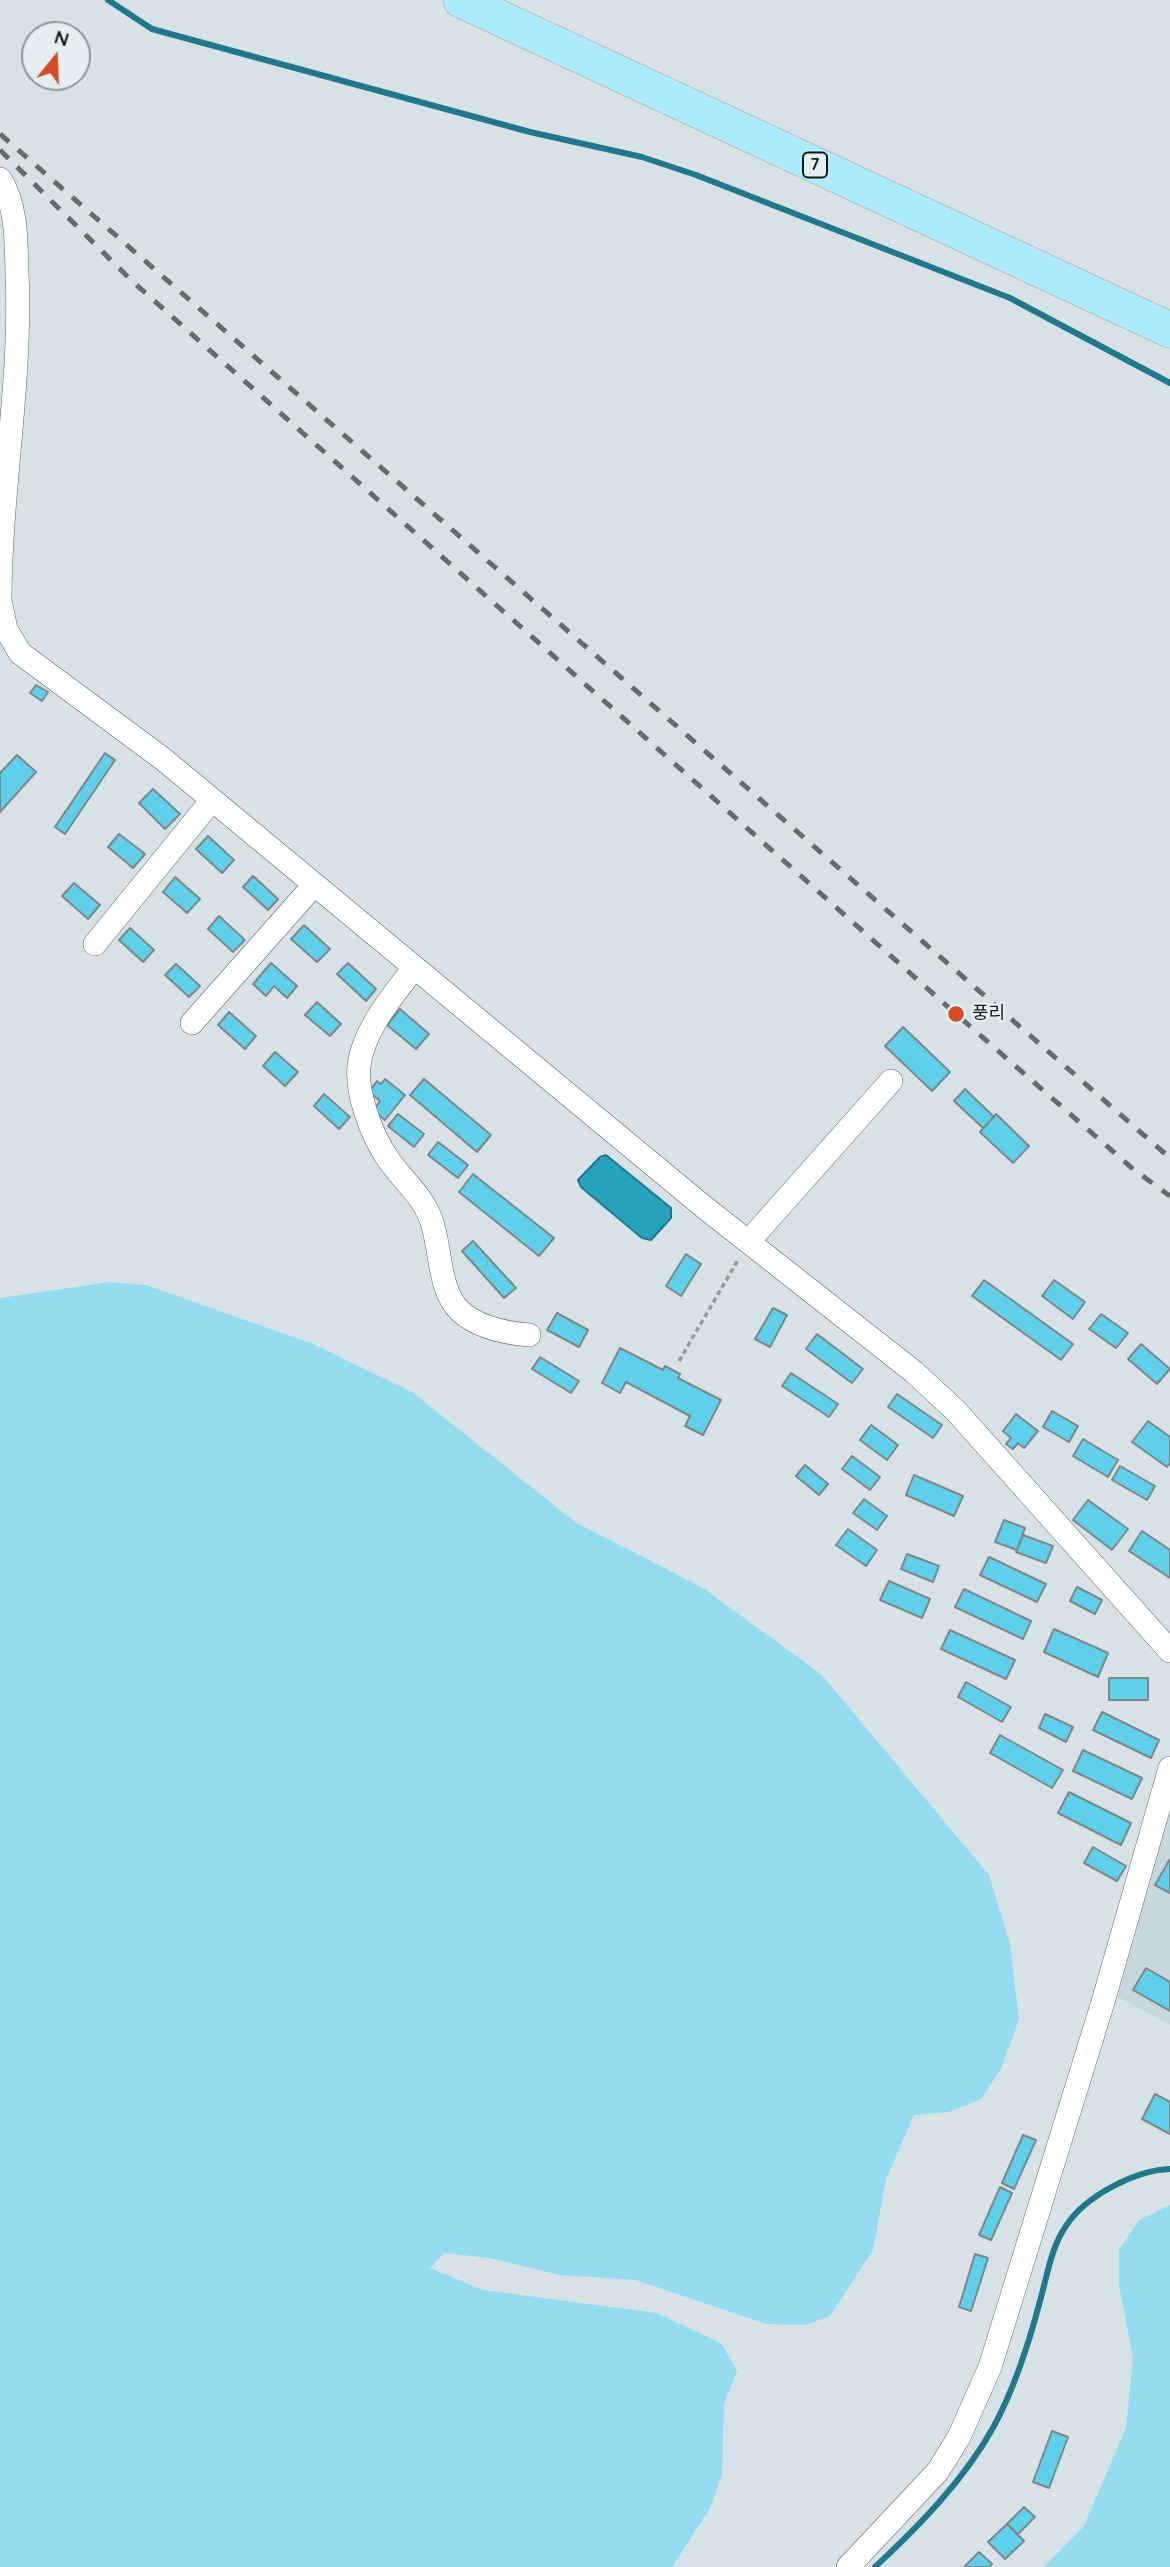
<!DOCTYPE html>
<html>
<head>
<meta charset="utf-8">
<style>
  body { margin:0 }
  #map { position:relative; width:1170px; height:2567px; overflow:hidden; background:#d6e2e5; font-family:Quicksand,sans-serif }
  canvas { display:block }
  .north { position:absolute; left:21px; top:21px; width:70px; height:70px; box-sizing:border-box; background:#e3eff2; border:2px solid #8f989b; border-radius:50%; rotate:18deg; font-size:19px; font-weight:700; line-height:28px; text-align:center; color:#121618 }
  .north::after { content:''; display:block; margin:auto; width:24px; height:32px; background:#d44b24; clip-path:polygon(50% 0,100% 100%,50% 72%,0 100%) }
</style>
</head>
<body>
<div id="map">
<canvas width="1170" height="2567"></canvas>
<div class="north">N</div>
</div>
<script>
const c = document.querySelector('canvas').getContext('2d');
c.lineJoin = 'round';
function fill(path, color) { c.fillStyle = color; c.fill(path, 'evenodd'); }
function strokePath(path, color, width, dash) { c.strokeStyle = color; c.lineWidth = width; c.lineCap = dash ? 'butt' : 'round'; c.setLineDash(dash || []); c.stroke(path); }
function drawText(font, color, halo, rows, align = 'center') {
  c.font = font + ' Quicksand,"Noto Sans KR",sans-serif'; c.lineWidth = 5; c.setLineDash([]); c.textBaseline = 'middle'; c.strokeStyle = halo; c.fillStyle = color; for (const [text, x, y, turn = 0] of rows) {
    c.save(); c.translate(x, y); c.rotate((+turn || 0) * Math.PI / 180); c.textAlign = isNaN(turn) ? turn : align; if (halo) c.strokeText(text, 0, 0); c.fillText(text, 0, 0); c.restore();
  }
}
fill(new Path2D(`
  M1170,1796V2025L1114,1995Z`), '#c4d8de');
fill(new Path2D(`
  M110,1282L146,1285L313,1344L412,1392L575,1522L703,1588L821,1674L989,1875L1010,1944L1019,2019L1001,2069L981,2099L949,2112L914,2115L886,2179L873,2250L830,2316L805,2325L766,2324L636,2280L560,2275L489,2258L444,2253L430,2268L483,2290L657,2313L722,2344L737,2371L724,2404L722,2475L710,2508L672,2567H0V1298Z
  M1170,2205V2567H1044L1084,2526L1126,2428L1133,2357L1119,2286V2250L1139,2220Z`), '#94ddf0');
const water = new Path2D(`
  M606,1155L671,1208V1218L651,1240L642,1238L581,1187L578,1180L600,1157Z`);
fill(water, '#27a2bc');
strokePath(water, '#21788b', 2);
strokePath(new Path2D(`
  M108,0L152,29L530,132L642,157L696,175L1010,298L1170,383
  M875,2567C919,2526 965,2479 994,2426C1015,2387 1029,2343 1040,2301C1047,2277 1051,2247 1066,2226C1085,2196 1136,2170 1170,2169`), '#21788b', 6);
const building = new Path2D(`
  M36,685L48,692L42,701L30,693Z
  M105,753L115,760L65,834L55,827Z
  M17,755L36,772L0,812V773Z
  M153,789L180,814L165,829L139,803Z
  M119,834L145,854L133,868L108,847Z
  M208,836L234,860L222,873L196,849Z
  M253,876L278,899L268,910L243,887Z
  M175,877L200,899L187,913L163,892Z
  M74,883L100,905L88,919L62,896Z
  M219,916L245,940L233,952L208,929Z
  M304,925L330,949L317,962L291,939Z
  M130,928L154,950L143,962L119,940Z
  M271,963L297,986L287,998L274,986L266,996L253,984Z
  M348,963L376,989L366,1001L337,974Z
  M176,964L200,986L189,997L165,975Z
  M317,1002L341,1024L330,1036L305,1015Z
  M400,1009L429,1034L416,1049L387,1025Z
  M229,1012L256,1036L245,1049L218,1025Z
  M903,1027L950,1072L932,1091L885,1046Z
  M275,1052L298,1072L285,1086L263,1066Z
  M385,1079L405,1095L385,1120L373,1111L380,1101L369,1092L377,1081L381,1084Z
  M424,1079L491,1135L477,1152L410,1095Z
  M965,1089L994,1117L983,1128L954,1101Z
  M324,1094L350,1117L339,1129L314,1106Z
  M398,1114L424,1134L414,1147L388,1126Z
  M996,1114L1029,1146L1013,1163L980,1132Z
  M438,1142L468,1165L458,1178L428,1155Z
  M473,1174L554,1238L539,1256L459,1192Z
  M473,1241L516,1288L504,1298L462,1251Z
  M686,1254L701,1264L681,1296L666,1286Z
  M984,1280L1073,1344L1061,1360L972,1296Z
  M1054,1280L1085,1302L1073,1319L1042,1296Z
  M773,1308L787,1315L770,1347L755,1339Z
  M557,1313L588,1330L579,1347L547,1330Z
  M1101,1314L1128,1333L1116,1348L1089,1329Z
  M817,1334L863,1369L852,1383L806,1349Z
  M1141,1344L1170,1369L1157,1384L1128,1359Z
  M620,1348L663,1370L665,1366L680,1374L678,1378L721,1400L703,1435L685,1426L690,1416L626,1382L620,1393L602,1383Z
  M540,1357L579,1381L571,1393L532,1369Z
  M791,1373L838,1404L829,1417L782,1386Z
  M897,1394L942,1425L933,1438L888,1407Z
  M1052,1411L1078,1426L1069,1442L1043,1427Z
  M1016,1414L1038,1431L1024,1448L1018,1443L1013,1449L1006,1444L1011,1438L1003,1431Z
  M1148,1421L1170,1437V1463L1167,1467L1132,1442Z
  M871,1425L898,1445L887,1460L860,1440Z
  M1083,1439L1118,1460L1108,1477L1073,1456Z
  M852,1456L880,1477L870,1490L842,1469Z
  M805,1465L828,1484L819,1495L796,1476Z
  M1120,1466L1155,1486L1147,1500L1112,1480Z
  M914,1475L963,1496L954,1516L906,1495Z
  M864,1499L887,1516L877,1530L853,1513Z
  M1088,1500L1128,1529L1112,1550L1073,1520Z
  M1004,1520L1025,1528L1017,1550L995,1542Z
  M848,1529L877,1550L866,1566L836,1545Z
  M1142,1531L1170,1550V1578L1129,1551Z
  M1023,1535L1053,1546L1046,1563L1016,1552Z
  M907,1554L939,1566L933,1582L901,1569Z
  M989,1557L1046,1584L1037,1602L980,1575Z
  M889,1581L930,1599L922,1618L880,1600Z
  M1077,1587L1102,1600L1095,1614L1070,1601Z
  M964,1589L1031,1621L1023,1639L955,1607Z
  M1054,1629L1108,1653L1098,1677L1044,1652Z
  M950,1630L1015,1660L1006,1679L941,1649Z
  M1109,1678H1148V1700H1109Z
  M966,1682L1011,1707L1002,1722L958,1697Z
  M1102,1712L1159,1740L1151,1758L1093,1730Z
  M1045,1714L1073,1727L1066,1742L1039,1728Z
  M1000,1735L1063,1770L1052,1788L990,1753Z
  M1083,1750L1142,1778L1132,1799L1073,1771Z
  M1069,1792L1131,1823L1121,1845L1058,1813Z
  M1093,1847L1126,1866L1117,1881L1084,1863Z
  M1170,1859V1893L1155,1885Z
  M1146,1968L1170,1982V2011L1133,1990Z
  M1155,2094L1170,2102V2134L1142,2119Z
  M1023,2135L1036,2140L1014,2189L1002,2183Z
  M1000,2187L1012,2193L991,2240L979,2235Z
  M975,2254L988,2258L971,2311L959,2307Z
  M1052,2431L1068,2437L1049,2488L1033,2482Z
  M1024,2507L1035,2517L1018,2534L1007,2524Z
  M1007,2524L1024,2541L1005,2559L988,2542Z
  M979,2552L992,2564L989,2567H964Z`);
fill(building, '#60cfea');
strokePath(building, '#7d888b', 2);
const street = new Path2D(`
  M0,179C17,206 16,240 17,272C22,383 0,491 0,601L6,629L20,653L163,759L704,1207L914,1372L956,1411L1170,1651
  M95,944L212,800
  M413,969C393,996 363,1030 359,1066C356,1093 371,1133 386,1156C402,1181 425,1196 433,1226C441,1252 439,1291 460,1311C478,1328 506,1333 529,1335
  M192,1023L314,885
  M749,1241L891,1081
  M848,2567L938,2471L959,2437L990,2367L1103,2002L1170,1768`);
const primary = new Path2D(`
  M461,0L1170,330`);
strokePath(street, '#5c6669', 24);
strokePath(primary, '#bdbebe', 37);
strokePath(new Path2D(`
  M679,1361L738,1260`), '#929b9e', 3.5, [5, 3.5]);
strokePath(street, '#fff', 23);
strokePath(primary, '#acecfc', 35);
strokePath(new Path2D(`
  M0,134L1170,1158
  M0,150L132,281L956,1014L1133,1169L1170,1196`), '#646c6e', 5, [12, 12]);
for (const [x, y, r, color] of [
  [956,1014,9,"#d44b24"]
]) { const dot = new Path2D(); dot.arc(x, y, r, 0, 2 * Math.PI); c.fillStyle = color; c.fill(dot); strokePath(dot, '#e3eff2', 2.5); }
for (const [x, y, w] of [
  [815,165,24]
]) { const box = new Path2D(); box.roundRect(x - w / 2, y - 12.5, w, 25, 5); c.fillStyle = '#e3eff2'; c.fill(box); strokePath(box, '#121618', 2); }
drawText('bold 16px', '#121618', null, [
  ["7",815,165]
]);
drawText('18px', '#121618', '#e3eff2', [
  ["풍리",972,1014]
], 'left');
</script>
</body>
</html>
